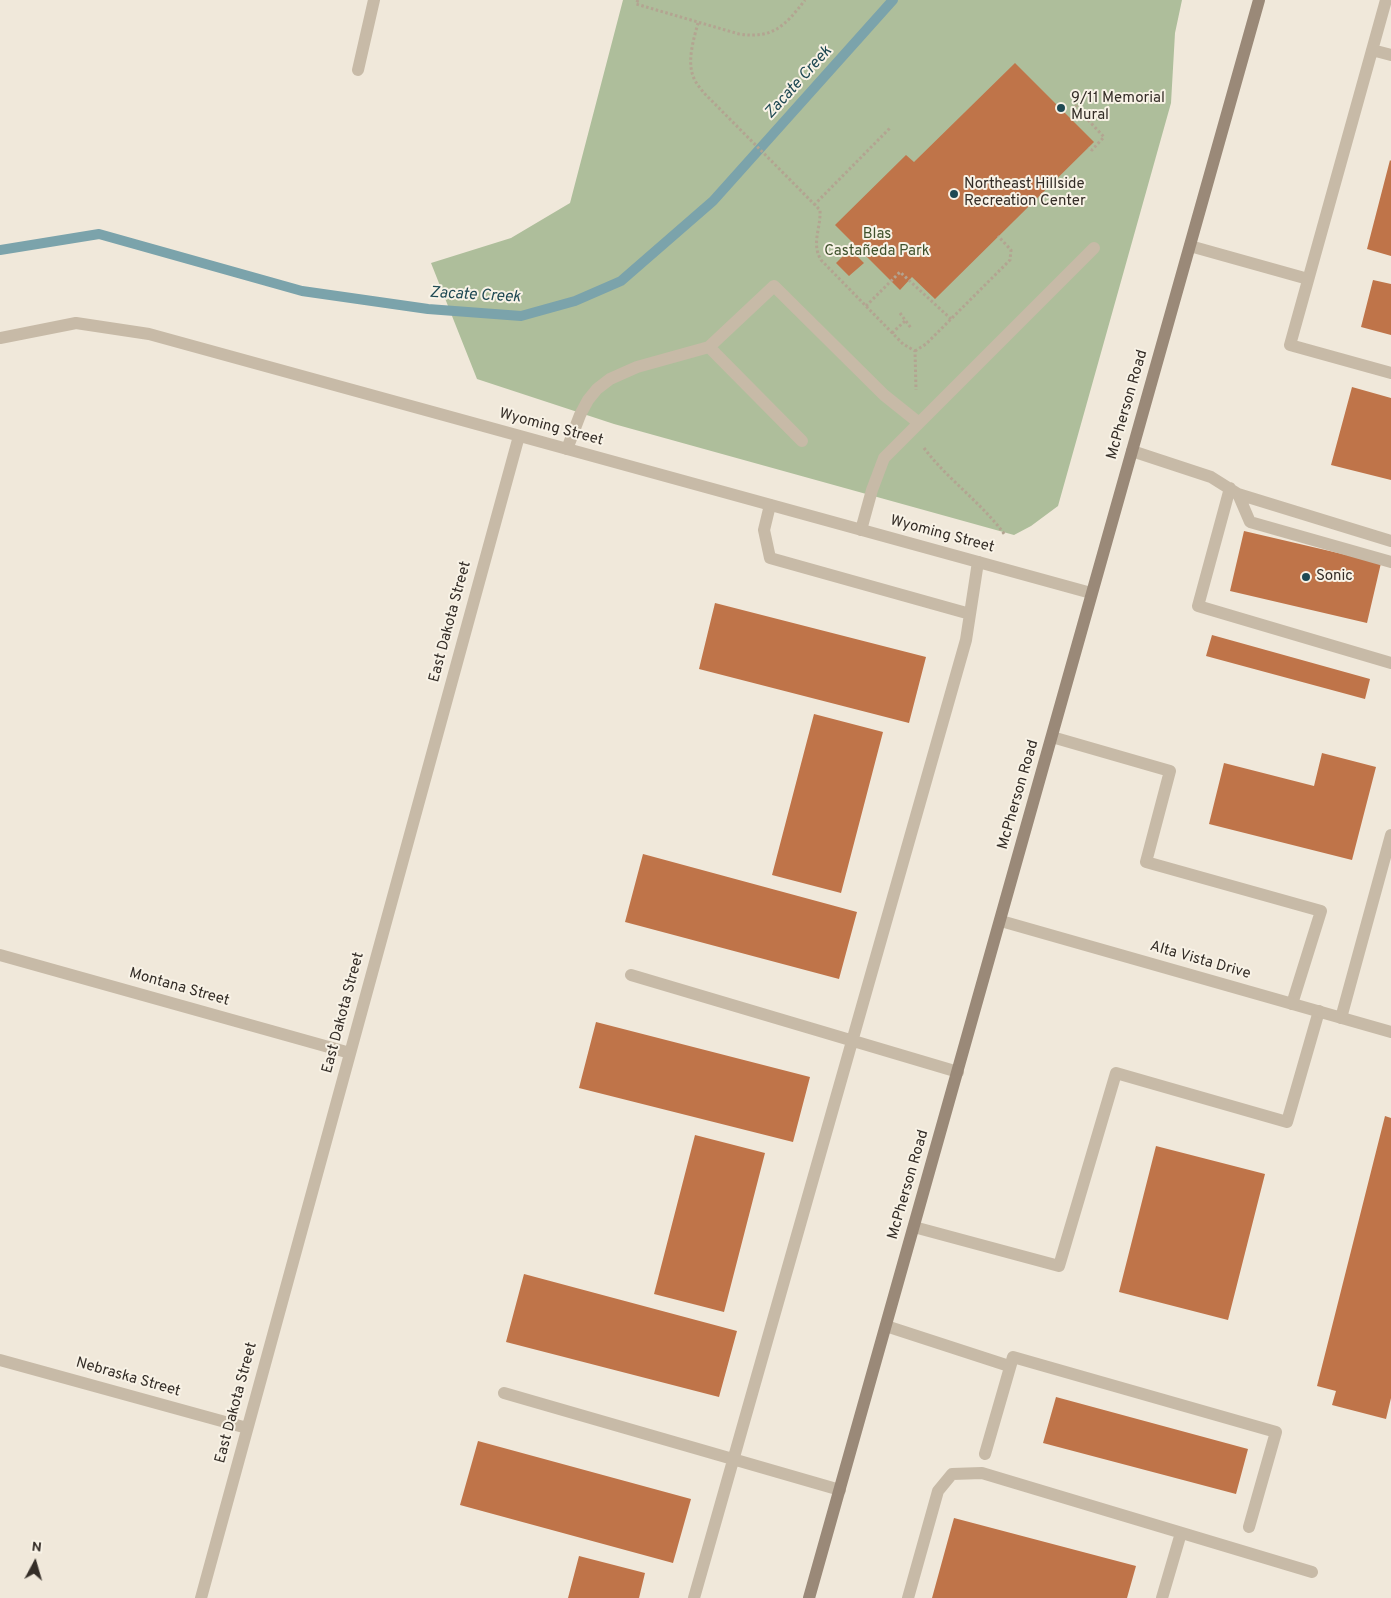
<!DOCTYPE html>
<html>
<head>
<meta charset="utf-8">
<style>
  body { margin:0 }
  #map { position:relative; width:1391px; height:1598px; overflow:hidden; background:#f0e8da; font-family:Overpass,sans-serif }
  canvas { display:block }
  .north { position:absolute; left:10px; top:1538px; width:50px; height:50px; -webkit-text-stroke:4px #f8f2e6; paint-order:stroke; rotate:6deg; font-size:14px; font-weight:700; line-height:20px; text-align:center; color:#342d27 }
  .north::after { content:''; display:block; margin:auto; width:18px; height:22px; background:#342d27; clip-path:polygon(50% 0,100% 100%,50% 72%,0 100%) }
</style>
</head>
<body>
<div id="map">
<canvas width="1391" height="1598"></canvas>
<div class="north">N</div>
</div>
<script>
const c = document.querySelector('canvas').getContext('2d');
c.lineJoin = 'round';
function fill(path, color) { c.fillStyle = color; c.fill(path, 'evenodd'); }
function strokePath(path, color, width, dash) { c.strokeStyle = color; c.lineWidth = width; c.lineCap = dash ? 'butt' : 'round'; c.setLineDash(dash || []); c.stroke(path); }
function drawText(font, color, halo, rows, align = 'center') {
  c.font = font + ' Overpass,sans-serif'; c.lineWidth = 4; c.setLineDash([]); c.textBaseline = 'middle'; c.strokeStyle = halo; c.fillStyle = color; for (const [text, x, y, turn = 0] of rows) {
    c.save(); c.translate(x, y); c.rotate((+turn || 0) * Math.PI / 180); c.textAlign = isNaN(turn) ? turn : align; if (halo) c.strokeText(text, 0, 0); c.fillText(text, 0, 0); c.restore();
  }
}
fill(new Path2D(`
  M623,0H1182L1175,33L1171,103L1058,506L1031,526L1014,535L614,424L477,379L431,263L511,238L570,203Z`), '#aebe9b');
strokePath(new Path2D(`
  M0,250L99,234L302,291L428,309L521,316L575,301L621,281L713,201L893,0`), '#7ba3ab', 10);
fill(new Path2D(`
  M1015,63L1094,142L935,299L912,277L900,290L835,225L906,155L914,162Z
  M1390,160L1391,161V256L1367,249Z
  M850,249L864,263L849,276L836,263Z
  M1373,280L1391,284V335L1361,327Z
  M1352,387L1391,398V480L1331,465Z
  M1244,531L1381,563L1367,623L1230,591Z
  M715,603L926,657L909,723L699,669Z
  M1212,635L1370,679L1365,699L1206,656Z
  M814,714L883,732L841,893L772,875Z
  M1322,753L1376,767L1352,860L1209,824L1224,763L1314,786Z
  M643,854L857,912L839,979L625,922Z
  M596,1022L810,1077L793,1142L579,1088Z
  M1385,1116L1391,1118V1398L1386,1419L1332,1405L1336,1391L1317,1386Z
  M695,1135L765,1153L724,1312L654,1294Z
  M1156,1146L1265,1174L1228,1320L1119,1292Z
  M524,1274L737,1331L719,1397L506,1342Z
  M1056,1397L1248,1449L1236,1494L1043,1443Z
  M478,1441L691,1499L673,1563L460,1505Z
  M954,1518L1136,1566L1127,1598H932Z
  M579,1556L645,1573L639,1598H568Z`), '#bf7449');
strokePath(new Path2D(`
  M638,0L636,4L739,34C773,39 785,26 805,0
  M698,23C694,38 687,60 693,76C695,82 700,88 704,93L820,210C821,229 811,243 821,260L903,344L915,351L916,390
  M1079,95L1076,107L1104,137L1092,150L1088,148
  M814,205L890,128
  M866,306L900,272L951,319
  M900,313L911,328
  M892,333L905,321
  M915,351L926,344L1010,260L1011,250L998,236
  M924,448C948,480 982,503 1005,535`), '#b3a491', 3, [2.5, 2.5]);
strokePath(new Path2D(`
  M1386,0L1290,345L1391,373
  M1372,50L1391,55
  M1190,246L1308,279
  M709,347L802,441
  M567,449L580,415L588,400L597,389L610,379L637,367L709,347L774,286L884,395L919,423L1094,248
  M1132,451L1211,477L1238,494L1391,541
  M1230,488L1198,606L1391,663
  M1238,494L1250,522L1391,562
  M770,505L764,530L770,558L970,614
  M861,530L872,490L884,458L919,423
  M1052,737L1170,771L1146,862L1321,911L1292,1004
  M631,975L958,1072
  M1341,1018L1391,835
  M914,1227L1059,1266L1116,1073L1287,1122L1319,1011
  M886,1326L1009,1366
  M504,1393L840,1490
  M985,1454L1013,1357L1276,1432L1249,1527
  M694,1598L966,640L978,562
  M908,1598L938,1491L952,1474L982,1473L1312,1572
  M1162,1598L1181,1533`), '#c7baa7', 12);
strokePath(new Path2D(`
  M358,70L374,0
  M0,338L76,323L149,334L1091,593
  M1001,921L1391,1032
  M0,955L350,1053
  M0,1360L247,1428
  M201,1598L519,436`), '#c7baa7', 12);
strokePath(new Path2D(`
  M809,1598L1259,0`), '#9a8978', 12);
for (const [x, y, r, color] of [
  [1061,108,5,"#1f4953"],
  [954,194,5,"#1f4953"],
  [1306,577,5,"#1f4953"]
]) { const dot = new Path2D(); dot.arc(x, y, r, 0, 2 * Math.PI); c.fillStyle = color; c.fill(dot); strokePath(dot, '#f8f2e6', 2); }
drawText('15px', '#342d27', '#f8f2e6', [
  ["9/11 Memorial",1071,99],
  ["Mural",1071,116],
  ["Northeast Hillside",964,185],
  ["Recreation Center",964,202],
  ["Sonic",1316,577]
], 'left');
drawText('15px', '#3f512c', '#f8f2e6', [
  ["Blas",877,235],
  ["Castañeda Park",877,252]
]);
drawText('15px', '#342d27', '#f8f2e6', [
  ["McPherson Road",1128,405,-74],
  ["Wyoming Street",551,428,15],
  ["Wyoming Street",942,535,15],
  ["East Dakota Street",451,622,-75],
  ["McPherson Road",1019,795,-74],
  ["Alta Vista Drive",1200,961,16],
  ["Montana Street",179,988,16],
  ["East Dakota Street",344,1013,-75],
  ["McPherson Road",909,1185,-74],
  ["Nebraska Street",128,1378,16],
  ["East Dakota Street",237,1403,-75]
]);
drawText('italic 16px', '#1f4953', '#f8f2e6', [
  ["Zacate Creek",799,83,-48],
  ["Zacate Creek",475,296,3]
]);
</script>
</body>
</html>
